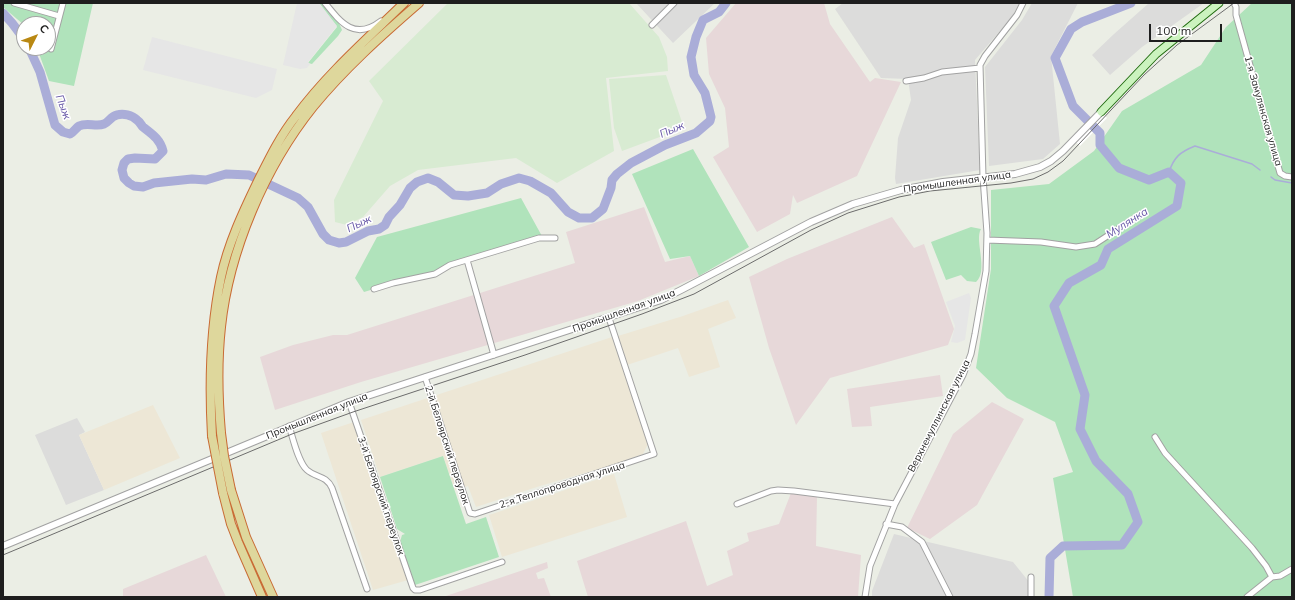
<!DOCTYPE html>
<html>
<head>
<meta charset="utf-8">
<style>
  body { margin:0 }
  #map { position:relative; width:1295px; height:600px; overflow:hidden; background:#ebeee5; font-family:Mulish,sans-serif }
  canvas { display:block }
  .frame { position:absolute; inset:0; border:4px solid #1e1e1e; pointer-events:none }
  .north { position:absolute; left:16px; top:16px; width:40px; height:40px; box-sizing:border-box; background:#fff; border:1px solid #a5a5a5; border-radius:50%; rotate:48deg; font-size:11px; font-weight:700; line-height:16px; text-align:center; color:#1e1e1e }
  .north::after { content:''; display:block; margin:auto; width:14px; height:18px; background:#b98813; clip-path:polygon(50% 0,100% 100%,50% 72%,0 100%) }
  .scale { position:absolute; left:1149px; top:24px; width:73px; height:18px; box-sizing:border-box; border:2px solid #1e1e1e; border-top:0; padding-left:5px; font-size:12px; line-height:14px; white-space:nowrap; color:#1e1e1e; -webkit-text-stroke:3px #fff; paint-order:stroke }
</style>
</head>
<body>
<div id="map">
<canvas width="1295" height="600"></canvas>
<div class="frame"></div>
<div class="north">С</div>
<div class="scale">100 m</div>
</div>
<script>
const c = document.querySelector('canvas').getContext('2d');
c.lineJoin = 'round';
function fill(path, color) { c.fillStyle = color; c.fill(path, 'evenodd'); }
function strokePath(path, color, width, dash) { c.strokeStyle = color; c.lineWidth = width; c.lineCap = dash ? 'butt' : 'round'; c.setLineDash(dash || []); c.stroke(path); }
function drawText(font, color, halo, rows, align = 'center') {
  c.font = font + ' Mulish,sans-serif'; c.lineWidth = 3; c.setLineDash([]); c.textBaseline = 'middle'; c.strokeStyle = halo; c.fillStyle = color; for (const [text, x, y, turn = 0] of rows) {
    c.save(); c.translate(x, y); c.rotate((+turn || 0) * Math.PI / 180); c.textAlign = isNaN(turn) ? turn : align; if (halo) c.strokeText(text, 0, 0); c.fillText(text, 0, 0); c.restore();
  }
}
fill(new Path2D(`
  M636,3H715L673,43Z
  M843,3H1019L1012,17L975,60L980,170L896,184L895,178L898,138L911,100L908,79L881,78L835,9Z
  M1032,3H1078L1051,56L1060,144L1043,159L989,166L985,67L1022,20Z
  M1149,3H1204L1142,47L1110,75L1092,55L1114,34Z
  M77,418L85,432L79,435L104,490L66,505L35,435Z
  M894,534L1013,562L1030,583L1029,597H872V591Z`), '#dcdcdb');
fill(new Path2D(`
  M728,300L736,318L708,329L720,367L689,377L678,348L627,365L618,336L683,316Z
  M612,337L648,444L643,454L609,466L540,486L476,507L468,486L455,490L443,456L380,477L361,420Z
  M153,405L180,458L104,490L79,435Z
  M354,422L408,580L373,590L321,433Z
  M614,474L627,517L502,557L489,515Z`), '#ede7d6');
fill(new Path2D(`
  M736,3H824L830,24L870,82L875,78L901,82L857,176L797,203L793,195L790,214L757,232L713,157L729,147L725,108L709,74L706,38Z
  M644,207L665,262L690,256L699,276L638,301L361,382L275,410L260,357L293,345L333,335H347L575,263L566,232Z
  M892,217L914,248L924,244L954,329L948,345L830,378L796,425L769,348L749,277L787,259Z
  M940,375L943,396L870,407L872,426L852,427L847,389Z
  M992,402L1024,419L977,505L930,539L907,528L953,434Z
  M791,493L817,497L816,546L861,555L858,597H588L577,561L686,521L707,586L733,575L727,551L749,541L747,533L779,524Z
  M206,555L226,597H123V589Z
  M547,562L548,568L536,573L538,579L544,578L551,597H443Z`), '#e7d8d9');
fill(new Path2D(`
  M448,3H629L659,37L667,57L668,71L606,78L614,151L557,183L516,158L418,170L390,186L363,217L347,225L335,222L334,200L383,101L369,81Z
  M666,75L684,128L622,151L614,128L609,79Z`), '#d8ebd2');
fill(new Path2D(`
  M3,3H93L74,86L49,81L37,48H48V24H24V25L3,7Z
  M319,3H322L339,23L342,30L338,36L312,64L308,63L337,27Z
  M1252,3H1292V597H1073L1053,478L1073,472L1055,422L1007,398L976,368L991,269V190L1049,184L1094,151L1122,111L1201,65L1226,27Z
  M693,149L749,247L699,276L690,256L670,259L632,174Z
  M521,198L543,238L364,292L355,278L377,237Z
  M971,227L981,229C974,240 989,271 976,282L967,281L961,275L946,280L931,242Z
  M443,456L466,524L486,517L499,557L415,585L400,542L402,535L405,534L397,529L380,477Z`), '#b0e3bb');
fill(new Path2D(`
  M297,3H319L337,26L308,62L310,64L307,68L300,69L283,65Z
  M152,37L277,69L272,90L256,98L143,70Z
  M969,293L971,298L965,340L957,343L951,342L955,326L946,302Z`), '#e6e6e6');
fill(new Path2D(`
  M1099,110L1107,118L1080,146L1072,138Z`), '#fff');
strokePath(new Path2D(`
  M1169,172C1174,157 1180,152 1195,146L1252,164L1260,170
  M1271,177L1275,180L1292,183`), '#aaadd8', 1.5);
strokePath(new Path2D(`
  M3,13L12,23L24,39
  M29,48L40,72L55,125L63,132L70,134C74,132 76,128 79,126C87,122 96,127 104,124C109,122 111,116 117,115C123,113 132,115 137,120C140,122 141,125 143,127C152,134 160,139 163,151L155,159L135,158L128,159L124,163L122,170L124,178L129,183L134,186L143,187L154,183L192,179L206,180L226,174L249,175L298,198L308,207L323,234L329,240L339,243L346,242L368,231L379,229L385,225L389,217L400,205L410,188L417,182L428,178L438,182L454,195L468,196L487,193L501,184L519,178L530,181L551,193L568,212L579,218H592L603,209L611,188L612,180L617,174L631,163L665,145L696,133L710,121L711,117L705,93L694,75L691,57L696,37L703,20L719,12L726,3
  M1049,597L1050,558L1063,546L1122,545L1138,522L1128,494L1096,461L1080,429L1085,395L1054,306L1069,283L1101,265L1108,249L1177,206L1181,183L1169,172L1149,180L1119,168L1100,145V133L1073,106L1055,58L1071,29L1082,22L1131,3`), '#aaadd8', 9);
const minor = new Path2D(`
  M14,3L59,16
  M325,3C341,23 355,41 381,21
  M1234,3L1236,7V15L1280,173L1285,176L1292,177
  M652,25L674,3
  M51,49L63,3
  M906,81L924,78L942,72L980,68
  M987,240L1041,242L1076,247L1095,244L1141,214
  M467,260L494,355
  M374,289L393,283L435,274L450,265L539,238H555
  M425,377L470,513L475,514L654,454L609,318
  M349,402L413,588L415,590H420L502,562
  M289,426C293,438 298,462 307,470C316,478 326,475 332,488L367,589
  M1155,437L1165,453L1252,548L1266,566L1272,577
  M737,504L771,491L778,490L794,491L895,504
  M886,524L902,527L922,542L950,597
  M1031,577V597
  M865,597L870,566L895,504L963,375L971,354L975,334L986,271L987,233L983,177L980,65L985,56L1017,15L1023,3
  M1247,597L1272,577L1280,576L1292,569`);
const tertiary = new Path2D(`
  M3,546L349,402L661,300L681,290L811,222L853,204L901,190L943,182L1015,174L1040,167L1051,161L1063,151L1101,112`);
const secondary = new Path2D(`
  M1101,112L1156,54L1219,3`);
const trunk = new Path2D(`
  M221,433C218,398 217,363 221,327C229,251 265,167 313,107C344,69 382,35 419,3
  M212,436C209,383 210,330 221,277C228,244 243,212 258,181C269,159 280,136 296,116C327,74 367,39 404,3
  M231,490L246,537L273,597
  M223,493L231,524L238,542L262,597`);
strokePath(minor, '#a2a2a2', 7);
strokePath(tertiary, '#a2a2a2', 8);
strokePath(secondary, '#206b0f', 9);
strokePath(trunk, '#c96b35', 10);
strokePath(minor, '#fff', 5);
strokePath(tertiary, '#fff', 6);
strokePath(secondary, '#cbf3be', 7);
strokePath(trunk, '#ded79c', 8);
strokePath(new Path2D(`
  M3,555L292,434L353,412L525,355L642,314L694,294L811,230L848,213L899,197L930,191L1011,183L1033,179L1048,172L1063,161L1144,75L1177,45L1234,3`), '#6c6c6c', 1);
const trunkBridge = new Path2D(`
  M221,433L224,456L231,490
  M212,436L223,493`);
strokePath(trunkBridge, '#c96b35', 10, []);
strokePath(trunkBridge, '#ded79c', 8);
drawText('10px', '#1e1e1e', '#fff', [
  ["1-я Замулянская улица",1263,111,74],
  ["Промышленная улица",957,182,-8],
  ["Промышленная улица",624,311,-20],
  ["Промышленная улица",317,416,-22],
  ["Верхнемуллинская улица",939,416,-63],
  ["2-й Белоярский переулок",447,445,72],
  ["2-я Теплопроводная улица",562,485,-18],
  ["3-й Белоярский переулок",381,496,71]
]);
drawText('italic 11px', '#6454a5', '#fff', [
  ["Пыж",63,107,70],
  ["Пыж",672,130,-23],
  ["Мулянка",1127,223,-32],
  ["Пыж",359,224,-25]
]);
</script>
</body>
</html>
